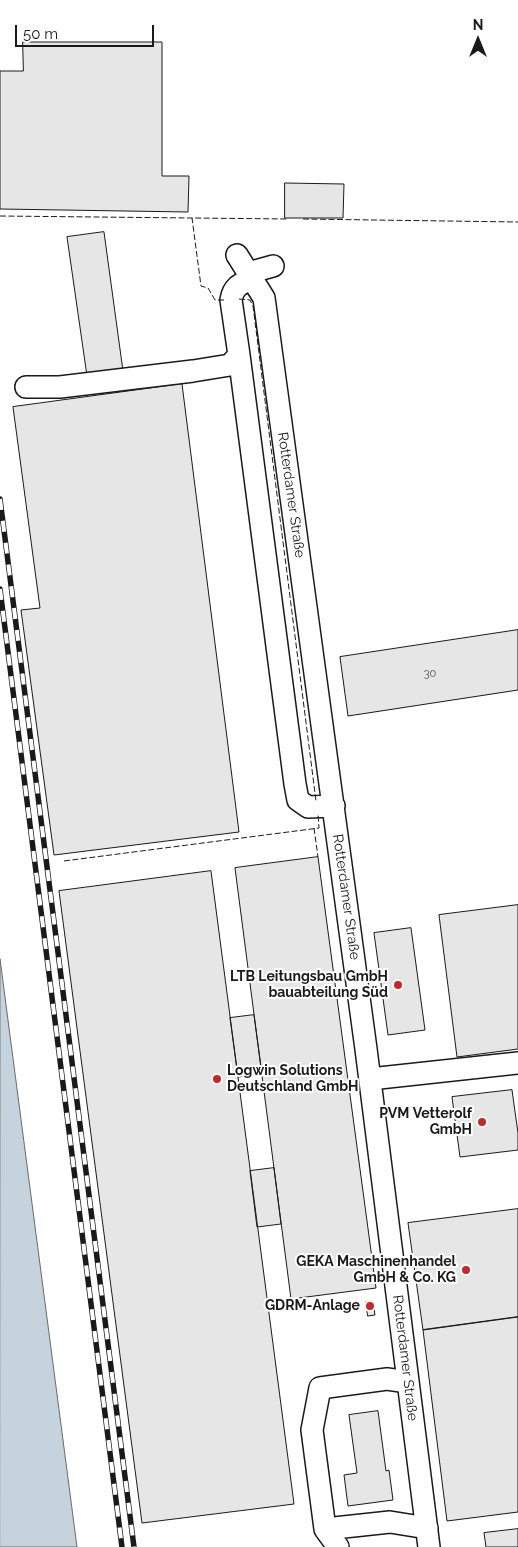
<!DOCTYPE html>
<html>
<head>
<meta charset="utf-8">
<style>
  body { margin:0 }
  #map { position:relative; width:518px; height:1547px; overflow:hidden; background:#fff; font-family:Raleway,sans-serif }
  canvas { display:block }
  .north { position:absolute; left:453px; top:15px; width:50px; height:50px; -webkit-text-stroke:4px #fff; paint-order:stroke; rotate:0deg; font-size:14px; font-weight:700; line-height:20px; text-align:center; color:#1a1a1a }
  .north::after { content:''; display:block; margin:auto; width:18px; height:22px; background:#1a1a1a; clip-path:polygon(50% 0,100% 100%,50% 72%,0 100%) }
  .scale { position:absolute; left:15px; top:25px; width:139px; height:22px; box-sizing:border-box; border:2px solid #1a1a1a; border-top:0; padding-left:6px; font-size:15px; line-height:18px; white-space:nowrap; color:#1a1a1a; -webkit-text-stroke:4px #fff; paint-order:stroke }
</style>
</head>
<body>
<div id="map">
<canvas width="518" height="1547"></canvas>
<div class="north">N</div>
<div class="scale">50 m</div>
</div>
<script>
const c = document.querySelector('canvas').getContext('2d');
c.lineJoin = 'round';
function fill(path, color) { c.fillStyle = color; c.fill(path, 'evenodd'); }
function strokePath(path, color, width, dash) { c.strokeStyle = color; c.lineWidth = width; c.lineCap = dash ? 'butt' : 'round'; c.setLineDash(dash || []); c.stroke(path); }
function drawText(font, color, halo, rows, align = 'center') {
  c.font = font + ' Raleway,sans-serif'; c.lineWidth = 4; c.setLineDash([]); c.textBaseline = 'middle'; c.strokeStyle = halo; c.fillStyle = color; for (const [text, x, y, turn = 0] of rows) {
    c.save(); c.translate(x, y); c.rotate((+turn || 0) * Math.PI / 180); c.textAlign = isNaN(turn) ? turn : align; if (halo) c.strokeText(text, 0, 0); c.fillText(text, 0, 0); c.restore();
  }
}
const water = new Path2D(`
  M0,959L77,1547H0Z`);
fill(water, '#c6d2dc');
strokePath(water, '#6a6a6a', 1);
const building = new Path2D(`
  M23,42H162V176H189L188,212L0,209V71H23Z
  M285,183L344,184L343,218H285Z
  M104,232L123,371L87,376L67,237Z
  M182,384L239,832L54,855L21,610L40,608L13,407Z
  M518,630V690L348,716L340,657Z
  M318,857L376,1288L291,1299L235,868Z
  M211,871L294,1504L142,1523L59,891Z
  M518,905V1049L457,1057L439,915Z
  M411,928L425,1030L388,1035L374,933Z
  M254,1015L262,1074L238,1077L230,1018Z
  M512,1090L518,1133V1150L460,1157L452,1097Z
  M274,1168L281,1224L257,1227L250,1171Z
  M518,1209V1317L423,1330L408,1223Z
  M366,1302H373L375,1315L368,1316Z
  M518,1317V1512L447,1521L423,1330Z
  M378,1411L386,1471L389,1470L393,1500L348,1506L344,1475L357,1473L349,1415Z
  M518,1529V1547H486L484,1533Z`);
fill(building, '#e6e6e6');
strokePath(building, '#1a1a1a', 1);
const minor = new Path2D(`
  M237,255L264,298L366,1049L429,1547
  M248,273L273,266
  M239,355L295,784L298,800L308,807L334,806
  M26,387H60L193,371L230,365L239,355L231,300C233,287 240,284 251,279
  M370,1079L518,1063
  M408,1382L387,1379L320,1388L312,1430L325,1529L390,1522L427,1528
  M325,1529L338,1547`);
strokePath(minor, '#1a1a1a', 24);
strokePath(minor, '#fff', 21);
const rail = new Path2D(`
  M0,499L134,1547
  M0,589L122,1547`);
strokePath(rail, '#1a1a1a', 5.5);
strokePath(rail, '#fff', 4, [11]);
strokePath(new Path2D(`
  M0,216L192,218
  M303,219L518,222
  M239,299L250,300L253,306L316,801
  M224,300H215L208,288L201,286L192,218L288,219
  M314,828L318,857
  M64,861L319,828L318,814`), '#1a1a1a', 1, [6, 2.5]);
for (const [x, y, r, color] of [
  [398,985,5,"#c62828"],
  [217,1079,5,"#c62828"],
  [482,1122,5,"#c62828"],
  [466,1270,5,"#c62828"],
  [370,1306,5,"#c62828"]
]) { const dot = new Path2D(); dot.arc(x, y, r, 0, 2 * Math.PI); c.fillStyle = color; c.fill(dot); strokePath(dot, '#fff', 2); }
drawText('11px', '#4d4d4d', null, [
  ["30",430,674]
]);
drawText('14px', '#1a1a1a', '#fff', [
  ["Rotterdamer Straße",291,495,82],
  ["Rotterdamer Straße",346,897,82],
  ["Rotterdamer Straße",405,1358,83]
]);
drawText('bold 14px', '#1a1a1a', '#fff', [
  ["LTB Leitungsbau GmbH",388,977],
  ["bauabteilung Süd",388,993],
  ["Logwin Solutions",227,1071,"left"],
  ["Deutschland GmbH",227,1087,"left"],
  ["PVM Vetterolf",472,1114],
  ["GmbH",472,1130],
  ["GEKA Maschinenhandel",456,1262],
  ["GmbH & Co. KG",456,1278],
  ["GDRM-Anlage",360,1306]
], 'right');
</script>
</body>
</html>
